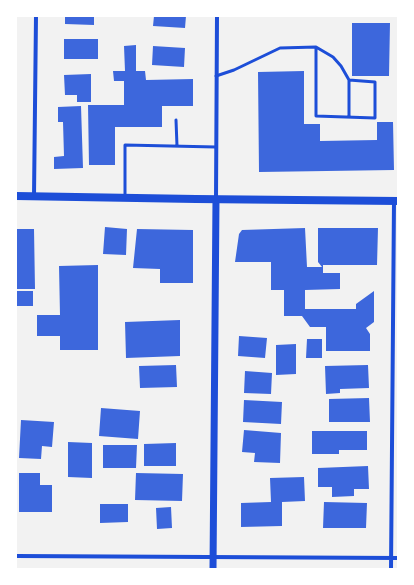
<!DOCTYPE html>
<html>
<head>
<meta charset="utf-8">
<style>
  body { margin:0 }
  #map { position:relative; width:414px; height:585px; overflow:hidden; background:#f2f2f2; font-family:"Fira Sans Condensed",sans-serif }
  canvas { display:block }
  .frame { position:absolute; inset:0; border:17px solid #fff; pointer-events:none }
</style>
</head>
<body>
<div id="map">
<canvas width="414" height="585"></canvas>
<div class="frame"></div>
</div>
<script>
const c = document.querySelector('canvas').getContext('2d');
c.lineJoin = 'round';
function fill(path, color) { c.fillStyle = color; c.fill(path, 'evenodd'); }
function strokePath(path, color, width, dash) { c.strokeStyle = color; c.lineWidth = width; c.lineCap = dash ? 'butt' : 'round'; c.setLineDash(dash || []); c.stroke(path); }
fill(new Path2D(`
  M65,16H94V25L65,24Z
  M154,16H186L185,28L153,26Z
  M352,23H390L389,76H352Z
  M64,39H98V59H64Z
  M136,45V71H145L146,80L193,79V106H162V127H115V165H89L88,105H124V81H114L113,71H125L124,46Z
  M153,46L185,48L184,67L152,65Z
  M304,71V124H320V141L377,140V122H393L394,170L259,172L258,72Z
  M91,74V102H77V95H65L64,75Z
  M81,106L83,168L54,169V157L64,156L63,122H58V107Z
  M105,227L127,229L126,255L103,254Z
  M305,228L307,267H322L318,262V228H378L377,265H323V273H340V289L305,290V309H356V304L374,291V322L366,328L370,334V351H326V327H310L302,316H284V290H271V262H235L239,234L242,230Z
  M16,229H34L35,289H16Z
  M137,229L193,230V283H160V269L133,268Z
  M98,265V350H60V336H37V315H60L59,266Z
  M16,291H33V306H16Z
  M180,320V356L126,358L125,322Z
  M239,336L267,338L265,358L238,356Z
  M307,339H322V358H306Z
  M296,344V374L276,375V345Z
  M176,365L177,387L140,388L139,366Z
  M368,365L369,388L340,389V393L326,394L325,366Z
  M245,371L272,373L271,394L244,393Z
  M369,398L370,422H329V399Z
  M244,400L282,402L281,424L243,422Z
  M101,408L140,411L138,439L99,436Z
  M21,420L54,422L52,447L42,446L41,459L19,458Z
  M244,430L281,433L280,463L254,462L255,453L242,452Z
  M312,431H367V450H339V454H312Z
  M68,442L92,443V478L68,477Z
  M176,443V466H144V444Z
  M103,445H137L136,468H103Z
  M368,466L369,489H354V496L332,497V487H318V468Z
  M19,473H40V485H52V512H19Z
  M136,473L183,474L182,501L135,500Z
  M304,477L305,501L282,502V526L241,527V503L271,502L270,478Z
  M324,502L367,503L366,528H323Z
  M100,504H128V522L100,523Z
  M171,507L172,528L157,529L156,508Z`), '#3d67dc');
strokePath(new Path2D(`
  M316,47V116L375,118V82L349,80
  M216,76L234,70L280,48L316,47L333,57L341,66L349,80V116
  M176,120L177,146
  M125,198V145L216,147`), '#1d4ed8', 3);
strokePath(new Path2D(`
  M34,196L36,16
  M216,199L217,16
  M16,556L398,558
  M391,569L394,201`), '#1d4ed8', 4);
strokePath(new Path2D(`
  M213,569L216,199`), '#1d4ed8', 7);
strokePath(new Path2D(`
  M16,196L196,199L398,201`), '#1d4ed8', 8);
</script>
</body>
</html>
